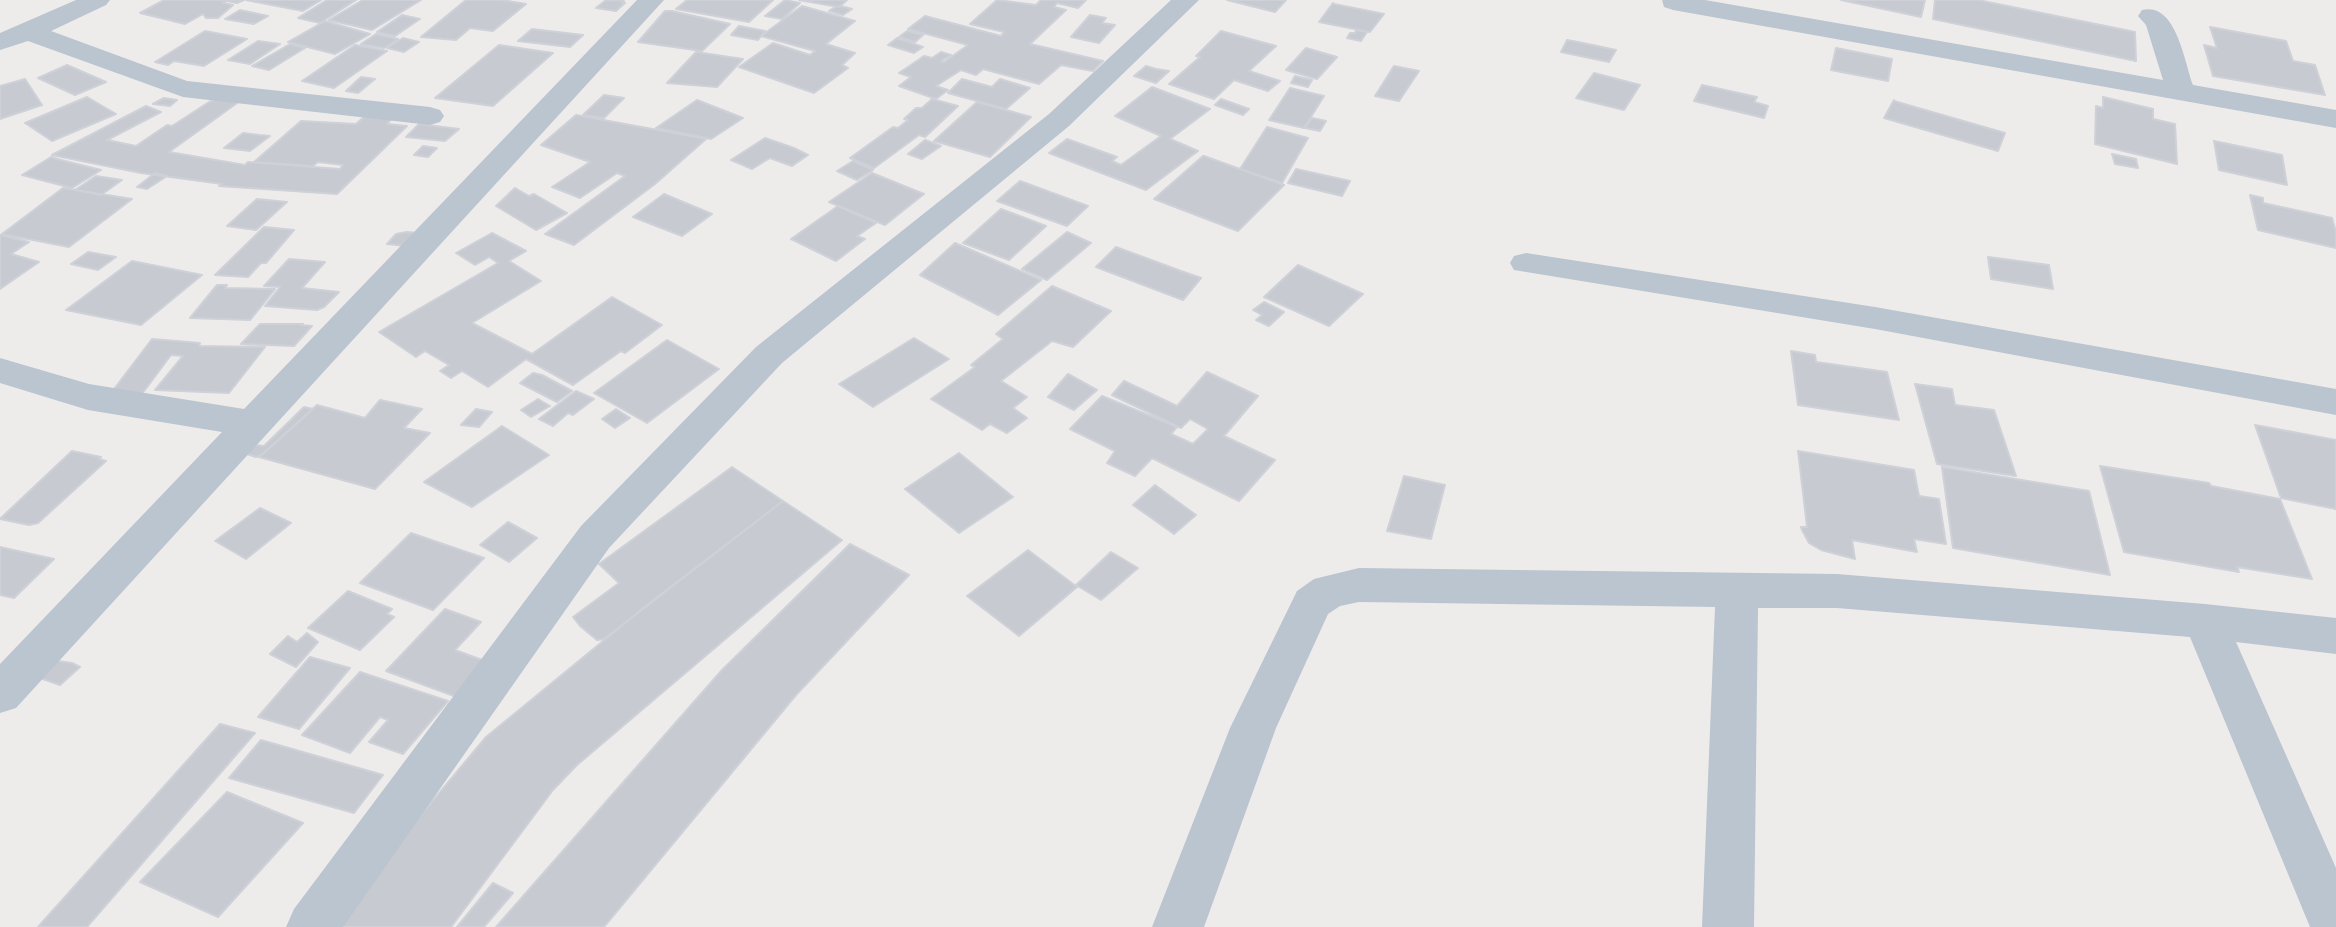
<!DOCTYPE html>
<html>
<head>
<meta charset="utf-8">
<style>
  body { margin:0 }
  canvas { display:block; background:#eeebeb }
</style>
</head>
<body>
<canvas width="2336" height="927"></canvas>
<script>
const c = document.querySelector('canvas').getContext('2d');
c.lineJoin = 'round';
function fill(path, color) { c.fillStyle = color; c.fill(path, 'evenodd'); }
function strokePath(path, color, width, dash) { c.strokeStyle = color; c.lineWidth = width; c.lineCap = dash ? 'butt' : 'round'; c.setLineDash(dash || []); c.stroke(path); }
const building = new Path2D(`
  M164,0H244L237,3L227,1L223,3L233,5L218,18H206L203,14L185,24L140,13Z
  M246,0H321L303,11Z
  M327,0H356L320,23L298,18Z
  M363,0H421L372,30L329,20Z
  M466,0H502L526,4L493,31L470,28L456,40L421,37Z
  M606,0L624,1L622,3H625L616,11L596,8Z
  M687,0H773L749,22L676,9Z
  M785,0L800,3L782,19L765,16Z
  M799,0H847L839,7Z
  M997,0L1036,5L1041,0H1086L1078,8L1057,3L1054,7L1066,10L1030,44L1103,61L1093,71L1061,65L1039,84L983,69L976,75L961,70L936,86L948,90L936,99L899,86L911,77L899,73L924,56L932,58L941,52L951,55L941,61L944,62L968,45L908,29L925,16L1001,36L1004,32L970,24Z
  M1227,0H1286L1275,12Z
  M1841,0H1925L1921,17Z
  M1935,0H1978L2135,32L2136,61L1933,19Z
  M1333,3L1334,4L1384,14L1370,32L1319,22Z
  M802,6L855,21L826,44L855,53L842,65L848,68L814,93L739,67L773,43L810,55L815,51L761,36Z
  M835,7L840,6L852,9L843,15L829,11Z
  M240,10L268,16L254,24L225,19Z
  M665,11H672L730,24L702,51L638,42Z
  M402,15L420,19L395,36L377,32Z
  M1090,15L1106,18L1102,23L1115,25L1099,43L1071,37Z
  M325,21L370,34L335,54L288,42Z
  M739,26L765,31L758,40L731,35Z
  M2210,27L2286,41L2293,61L2315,65L2325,95L2213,76L2204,45L2217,48Z
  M532,29L583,35L570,47L518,41Z
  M1356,30L1367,32L1361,41L1347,38L1350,33H1355Z
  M205,31L247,39L204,66L174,61L168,65L155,62Z
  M907,31L923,35L915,42L899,37Z
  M1221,31L1276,46L1249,71L1280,81L1268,91L1234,80L1214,99L1169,84L1200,57L1196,56Z
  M376,34L398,39L384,48L361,44Z
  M403,38L419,42L404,52L387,48Z
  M897,38L923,47L914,53L888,45Z
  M1567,40L1578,42L1616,50L1609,62L1561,52Z
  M258,41L280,44L250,64L228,60Z
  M290,44L305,48L269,70L252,66Z
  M355,45L387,51L334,88L302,81Z
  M499,45L553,53L493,106L435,98Z
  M1306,48L1337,57L1317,79L1286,70Z
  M1836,48L1892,59L1888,81L1831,70Z
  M696,52L743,59L717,87L667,83Z
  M67,65L106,82L75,95L38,78Z
  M1146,66L1156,69L1169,71L1156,83L1134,76Z
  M1394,66L1419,71L1399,101L1375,96Z
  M1594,73L1640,85L1624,110L1576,98Z
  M1295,76L1312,80L1308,87L1291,83Z
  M361,77L375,79L358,93L346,91Z
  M25,79L42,105L0,119V86Z
  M962,79L992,87L1000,79L1030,88L1006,109L948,93Z
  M1702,85L1757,97L1754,102L1768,106L1764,118L1694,101Z
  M1152,87L1210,109L1170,139L1198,151L1146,190L1049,153L1067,139L1117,157L1112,161L1121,165L1161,136L1115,116Z
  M1290,88L1324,96L1304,128L1269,120Z
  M604,95L624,98L604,118L583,115Z
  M87,97L116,114L52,141L25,123Z
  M2103,97L2153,109V119L2175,124L2177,164L2095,144L2096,106L2103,108Z
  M164,98L177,100L170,106L153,104Z
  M220,98L240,101L169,152L245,165L248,162L340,169L343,165L318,162L313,166L254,162L301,121L356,124L366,115L392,118L387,124L407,126L337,194L219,186L222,184L141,173L52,155L146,106L161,112L107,140L136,146L167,125L172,126L209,102Z
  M932,99L958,106L925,137L919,135L874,168L850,158L893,127L898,128L908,120L904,119L916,108H922Z
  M1221,99L1249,109L1243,115L1215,105Z
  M697,100L743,118L711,139L656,128Z
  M1894,100V101L2005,133L1998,151L1884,118Z
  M977,102L1031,117L990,157L934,141Z
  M576,115L674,133L706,139L655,184L574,245L545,234L625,176L617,173L580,198L552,187L590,162L541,145Z
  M1312,118L1326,121L1320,131L1305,128Z
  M419,124L459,129L445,141L406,137Z
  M1267,127L1308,138L1282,183L1240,169Z
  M243,133L259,135L270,136L250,151L224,148Z
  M765,138L794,148L808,155L792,166L770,158L752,169L731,160Z
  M925,140L941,146L922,159L908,154Z
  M2214,141L2282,155L2287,185L2219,170Z
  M423,146L437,148L428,157L414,155Z
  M2112,154L2136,159L2138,168L2115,164Z
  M1203,156H1204L1284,185L1238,231L1154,199Z
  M51,157L61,160L101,170L72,188L22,175Z
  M853,161L873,170L857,180L837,171Z
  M1296,169L1350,181L1342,196L1288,183Z
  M155,173L167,176L147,189L137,187Z
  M872,173L924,194L885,225L829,202Z
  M96,176L122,180L101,195L75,190Z
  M1020,181L1088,206L1067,226L997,201Z
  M63,188L132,199L69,247L2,234Z
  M515,188L529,196L534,194L567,213L536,230L496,206Z
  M664,194L712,214L682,236L633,217Z
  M2250,195L2263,198V203L2332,218L2336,232V248L2258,230Z
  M257,199L287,202L256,230L227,226Z
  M838,206L876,223L857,236L865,239L836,261L791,239Z
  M1001,209L1046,226L1009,260L963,243Z
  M264,227L294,230L266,263H261L248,277L215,275Z
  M407,232L418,233L406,246L387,244L396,234Z
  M1067,232L1091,243L1047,280L1022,269Z
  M492,233L526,251L509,261L541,281L472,323L532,354L612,297L662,325L625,353L621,351L573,385L526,359L488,387L462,371L451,378L440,371L449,365L425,351L416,357L379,332L498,263L489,257L475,265L456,253Z
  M0,235L29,242L11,254L39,262L0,289Z
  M955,243L1041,280L998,315L920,275Z
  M1116,247L1181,271L1201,278L1183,300L1096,267Z
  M88,252L116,257L98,270L71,264Z
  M1988,257L2049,265L2053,289L1991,279Z
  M289,259L325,262L302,288L339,292L324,307L317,310L265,306L280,287L264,286Z
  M132,261L202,275L141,325L66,310Z
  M1298,265L1363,294L1329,326L1264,297Z
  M217,285H227L225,288L275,289L250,320L190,318Z
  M1052,286L1111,311L1073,347L1052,341L1001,381L1027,397L1013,408L1027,418L1007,433L990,424L982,430L931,399L975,367L971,365L1003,339L996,334Z
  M1264,302L1284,312L1269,326L1256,320L1262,315L1253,310Z
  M260,324H303L301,325L312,326L294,346L241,344Z
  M914,338L949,359L873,407L839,384Z
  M152,339L200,343L199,346L265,347L229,393L155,390L183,356L171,355L142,394L111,393Z
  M667,340L719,369L647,423L594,393Z
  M1791,351L1815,355L1816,362L1887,372L1899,420L1798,405Z
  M1207,372L1258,396L1224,436L1275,460L1239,501L1152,458L1135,476L1107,463L1115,451L1070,429L1102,396L1177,427L1171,434L1193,444L1208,429L1190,419L1181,428L1112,395L1124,381L1177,406Z
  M533,373L542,375L572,391L557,402L520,383Z
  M1068,374L1097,390L1074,410L1048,397Z
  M1915,384L1952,389L1955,405L1994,410L2016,476L1937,464Z
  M576,391L594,399L573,415L568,413L553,426L539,419Z
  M538,399L550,406L531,417L521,410Z
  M380,400L422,409L404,428L430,433L375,489L259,457L317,405L365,418Z
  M304,407L313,409L263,454L256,457L247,454L255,445L264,446Z
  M476,409L492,412L479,427L461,425Z
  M616,409L630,418L615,428L602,419Z
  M2255,425L2336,440V509L2281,498Z
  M502,426L549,455L472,507L424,482Z
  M72,451L101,457L99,459L106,461L38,523L29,525L0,519Z
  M1798,451L1914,470L1919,496L1939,499L1946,544L1914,539L1917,552L1852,540L1855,559L1821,550L1809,543L1802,530L1801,527H1807Z
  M959,453L1013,497L959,533L905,489Z
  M2100,466L2209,483L2211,486L2280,499L2312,579L2237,567L2239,572L2124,552Z
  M732,467L783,501L604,639L597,640L580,626L573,617L619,583L599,564Z
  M1942,467L2089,491L2110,575L1953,548Z
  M1404,476L1445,485L1431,539L1387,531Z
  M1155,485L1196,515L1174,534L1133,505Z
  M783,501L842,540L577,765L553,790L451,927H327L486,737L647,605Z
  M260,508L291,523L246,559L215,541Z
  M508,522L537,538L509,562L480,545Z
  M411,533L484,558L433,610L360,583Z
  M850,544L909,575L796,695L604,927H496L722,670Z
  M0,547L54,559L14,598L0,595Z
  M1028,550L1077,587L1019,636L967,596Z
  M1111,552L1138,568L1101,600L1076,585Z
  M348,591L392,609L387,614L394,617L360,650L308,628Z
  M445,609L481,622L455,650L493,664L462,699L386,671Z
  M307,633L318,642L296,667L270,654L288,636L297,642Z
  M310,657L350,668L299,729L258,717Z
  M50,660L72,663L80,667L60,685L34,676Z
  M360,672L448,701L403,754L369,742L388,720L380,717L350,753L302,735Z
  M220,724L255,733L87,927H38Z
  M261,740L383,775L354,813L229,778Z
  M227,792L303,823L218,917L140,882Z
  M493,883L513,893L484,927H457Z`);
fill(building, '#c7cad1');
strokePath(building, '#ced1d8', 2);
fill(new Path2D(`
  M76,0H110L106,5L51,31L187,81L430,107L440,110L444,116L440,122L430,125L183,97L28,41L0,50V33Z
  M637,0H664L16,708L0,713V664L222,432L88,410L0,383V358L89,384L244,409Z
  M1171,0H1199L1069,126L782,363L609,548L343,927H286L294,909L581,526L756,347L1049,114Z
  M1662,0H1705L2163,80L2146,25L2138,16L2142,10C2176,2 2184,60 2193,85L2336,110V128L1673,10L1664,7Z
  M1526,253L1875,307L2336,389V415L1875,329L1514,270L1510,263L1514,256Z
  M1359,568L1837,574L2205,604L2336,618V654L2236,642L2336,868V927H2310L2190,637L1837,608H1758L1754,927H1702L1715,607L1359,602L1340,606L1328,614L1276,728L1204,927H1152L1230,728L1297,591L1314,579Z`), '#bbc5cf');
</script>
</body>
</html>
